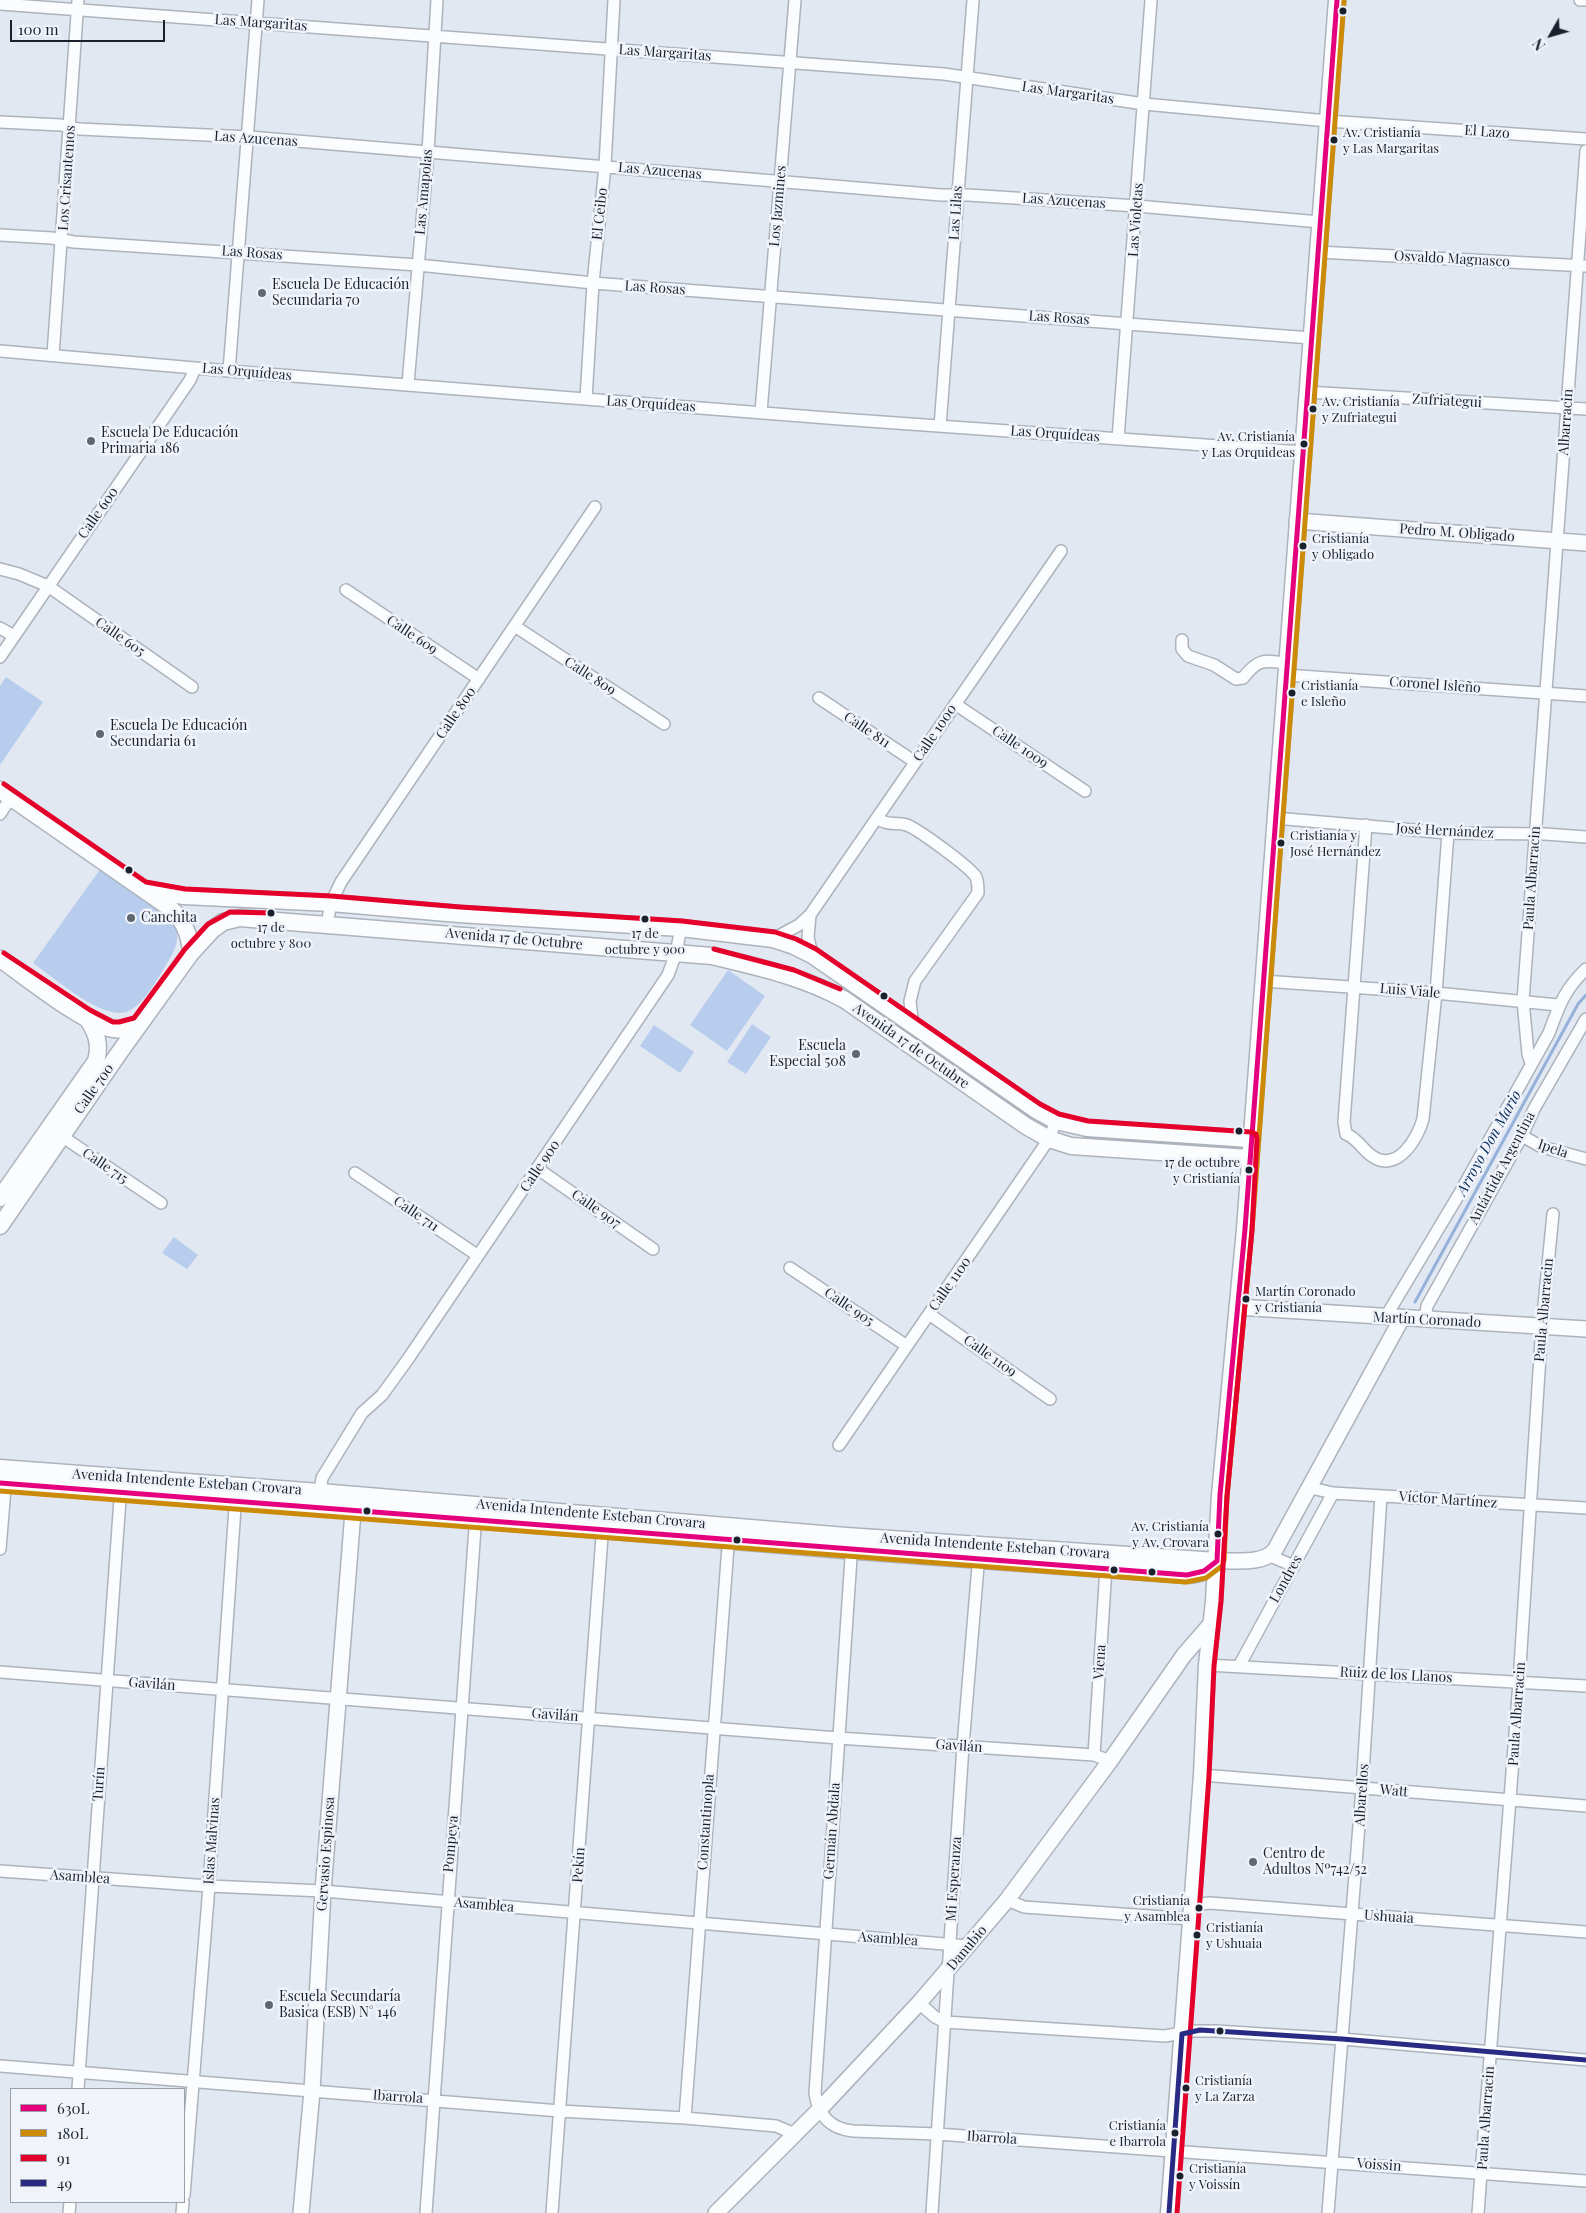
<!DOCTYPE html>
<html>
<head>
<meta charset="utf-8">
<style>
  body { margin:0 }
  #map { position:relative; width:1586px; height:2213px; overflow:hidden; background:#e2e8f2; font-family:"Playfair Display",serif }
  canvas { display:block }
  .legend { position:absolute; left:10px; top:2088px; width:175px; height:115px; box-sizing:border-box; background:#f0f4fa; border:1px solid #9aa0a8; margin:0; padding:6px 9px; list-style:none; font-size:15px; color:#1a212c }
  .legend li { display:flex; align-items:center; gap:10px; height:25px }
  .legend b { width:25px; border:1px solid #9aa0a8 }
  .north { position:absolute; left:1526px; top:10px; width:50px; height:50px; -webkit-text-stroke:4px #f0f4fa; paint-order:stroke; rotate:232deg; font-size:14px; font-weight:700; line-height:20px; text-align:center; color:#1a212c }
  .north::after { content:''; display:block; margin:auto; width:18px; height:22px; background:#1a212c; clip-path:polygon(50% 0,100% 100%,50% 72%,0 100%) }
  .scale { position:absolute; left:10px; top:20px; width:155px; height:22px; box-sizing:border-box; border:2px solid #1a212c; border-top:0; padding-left:6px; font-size:15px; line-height:18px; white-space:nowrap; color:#1a212c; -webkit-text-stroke:4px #f0f4fa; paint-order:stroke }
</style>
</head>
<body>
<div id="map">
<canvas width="1586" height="2213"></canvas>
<ul class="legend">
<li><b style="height:6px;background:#e5007d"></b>630L</li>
<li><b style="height:6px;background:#cb8b09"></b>180L</li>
<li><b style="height:6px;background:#e4002b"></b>91</li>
<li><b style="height:6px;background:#292a83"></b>49</li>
</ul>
<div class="north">N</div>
<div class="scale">100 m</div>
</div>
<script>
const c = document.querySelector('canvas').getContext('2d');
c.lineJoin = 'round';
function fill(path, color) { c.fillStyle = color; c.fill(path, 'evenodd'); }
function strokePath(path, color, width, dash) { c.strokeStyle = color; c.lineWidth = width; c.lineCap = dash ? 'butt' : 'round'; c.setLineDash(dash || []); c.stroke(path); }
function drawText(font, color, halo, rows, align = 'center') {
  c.font = font + ' "Playfair Display",serif'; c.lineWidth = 5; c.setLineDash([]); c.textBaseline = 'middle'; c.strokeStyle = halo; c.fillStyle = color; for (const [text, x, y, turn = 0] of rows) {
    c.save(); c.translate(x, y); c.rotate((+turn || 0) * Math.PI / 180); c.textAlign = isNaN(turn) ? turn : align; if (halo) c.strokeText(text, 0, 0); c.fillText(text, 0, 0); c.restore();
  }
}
fill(new Path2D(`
  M6,677L43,702L0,765V686Z
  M101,868L174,921C182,941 174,952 163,970C154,984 145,1002 129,1011C105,1023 53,977 33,963Z
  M728,970L765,996L727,1051L690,1025Z
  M752,1024L771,1037L746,1074L727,1062Z
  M654,1025L694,1052L680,1073L640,1046Z
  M174,1237L198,1255L187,1269L162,1253Z`), '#b8cded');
strokePath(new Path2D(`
  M1415,1302L1578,1004L1586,995`), '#95b1da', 3);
const minor = new Path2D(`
  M1580,0H1586
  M0,4L944,74L1144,104L1328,121L1586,139
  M0,122L61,125L79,129L249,137L941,195H968L1137,206L1320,222
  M0,235L52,238L74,242L418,265L593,283L1311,338
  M1318,252L1586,266
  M0,351L229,371L840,419L1303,452
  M53,355L78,0
  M229,371L258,0
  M408,384L428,152L437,0
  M1307,392L1586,409
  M586,399L593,283L605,166L614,0
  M761,412L795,0
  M940,426L973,0
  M1118,439L1151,0
  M0,569L19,574L48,586L192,687
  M346,590L479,679
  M516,627L664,724
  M0,628L14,636
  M1182,640V649L1188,656L1214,665L1236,679L1243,678C1258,659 1263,660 1286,663
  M0,657L190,380L195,368
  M1285,675L1586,696
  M819,698L915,762
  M955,704L1085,791
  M0,814L11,797
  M877,818C889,827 895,821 907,825C919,830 970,867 976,877C978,882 978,887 978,893L915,981L910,1001L913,1026
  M1275,818L1448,833L1545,834L1586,837
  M1366,825L1344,1122L1346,1134C1358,1139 1362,1149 1372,1156C1397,1174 1418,1138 1423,1119L1436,993L1448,833
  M810,915L808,937L812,955
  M327,924L331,903L341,882L595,507
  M773,939L799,925L810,915L1061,551
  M1263,981L1436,993L1558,1005
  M1531,1063L1528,1054L1523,1001L1586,151
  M57,1133L161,1203
  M1522,1136L1542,1147L1586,1159
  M538,1169L653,1249
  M355,1173L477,1255
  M790,1268L907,1346
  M929,1314L1050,1399
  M1385,1318L1461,1191L1549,1033C1559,1006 1564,990 1586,969
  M1425,1319L1427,1306L1522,1136L1534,1109L1586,1019
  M839,1445L1049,1139L1056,1121
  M1311,1488L1333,1493L1586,1508
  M320,1492L322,1478L362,1413L382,1395L408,1359L668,975L676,953L681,928
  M852,1543L815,2093C818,2115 830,2129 853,2131L937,2134L1586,2181
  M0,1549L6,1476
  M1270,1556L1294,1566
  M1207,1665L1586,1686
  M1239,1666L1333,1493
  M0,1672L838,1738L1094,1755L1110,1761
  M1094,1755L1106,1568
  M1202,1775L1586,1806
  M0,1871L209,1886L323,1891L968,1946
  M1007,1900L1024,1907L1191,1919
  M1191,1905L1210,1903L1586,1932
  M919,2003L935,2017L945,2022L1165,2036L1193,2031H1216L1342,2039L1586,2060
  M0,2066L560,2111L685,2118L776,2126L795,2134
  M78,2089L121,1485
  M685,2118L729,1533
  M184,2195L209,1886L236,1493
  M69,2213L70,2202
  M182,2213L183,2202
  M426,2213L476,1514
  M552,2213L603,1523
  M932,2213L963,1746L979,1554
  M1328,2213L1362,1788L1381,1496
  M1478,2213L1519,1682L1542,1325L1553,1214`);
const tertiary = new Path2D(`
  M1297,521L1586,543
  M1237,1307L1586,1329
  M1217,1561C1235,1560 1263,1565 1275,1550L1402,1318
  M301,2213L312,2091L323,1891L354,1499
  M716,2213L819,2110L919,2003L1007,1900L1110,1761L1184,1655L1211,1624`);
const secondary = new Path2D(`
  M0,790L170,908C184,920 190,935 191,953
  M143,889L184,896L331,903L459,914L681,928L773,939L794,946L812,955L1036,1110L1056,1121L1087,1128L1250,1139
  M0,959C25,976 85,1025 113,1029C123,1031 130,1028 139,1024
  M0,1198L96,1061C101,1044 96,1031 86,1017
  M0,1226L119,1053L191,953L212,930L223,922L240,918L712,956C758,967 804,977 845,1000L1026,1126L1049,1139L1071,1146L1249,1158
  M0,1468L320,1492L846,1536L1217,1561
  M0,1483L236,1500L844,1550L1187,1575C1201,1574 1207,1571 1217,1561
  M1169,2213L1202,1775L1207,1665L1214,1601L1220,1495L1245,1229L1337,0`);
strokePath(minor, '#acb3bc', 14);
strokePath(tertiary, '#acb3bc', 18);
strokePath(secondary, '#acb3bc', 19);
strokePath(minor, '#fbfcfd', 11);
strokePath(tertiary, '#fbfcfd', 15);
strokePath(secondary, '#fbfcfd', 16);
strokePath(new Path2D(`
  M0,1483C396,1512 791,1546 1187,1575L1204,1571L1217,1561
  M1217,1561L1220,1495L1245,1229L1337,0`), '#e5007d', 5);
strokePath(new Path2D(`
  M0,1491C396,1519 791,1554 1186,1582L1206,1578L1222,1566
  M1224,1561L1227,1496L1252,1230L1344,1`), '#cb8b09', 5);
strokePath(new Path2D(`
  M4,784L146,882L185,889L331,896L460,907L682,921L775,932L796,939L816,949L1040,1104L1059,1114L1088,1121L1251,1132L1256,1134L1257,1139L1252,1230L1227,1496L1221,1601L1214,1666L1209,1776L1177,2213
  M714,949L794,970L840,989
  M4,953L90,1010L113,1022H119L134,1018L185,949L208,924L230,912L271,913`), '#e4002b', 5);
strokePath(new Path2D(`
  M1182,2034L1200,2030L1342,2039L1586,2060
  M1169,2213L1182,2034`), '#292a83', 5);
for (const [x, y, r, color] of [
  [1343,11,4.5,"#1a212c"],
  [1334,140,4.5,"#1a212c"],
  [262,293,5,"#606771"],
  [1313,409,4.5,"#1a212c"],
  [91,441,5,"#606771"],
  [1304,444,4.5,"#1a212c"],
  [1303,546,4.5,"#1a212c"],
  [1292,693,4.5,"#1a212c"],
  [100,734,5,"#606771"],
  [1281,843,4.5,"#1a212c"],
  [129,870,4.5,"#1a212c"],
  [271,913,4.5,"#1a212c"],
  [131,918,5,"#606771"],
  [645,919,4.5,"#1a212c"],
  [884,996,4.5,"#1a212c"],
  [856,1054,5,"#606771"],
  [1239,1131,4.5,"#1a212c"],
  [1249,1170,4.5,"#1a212c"],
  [1246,1299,4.5,"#1a212c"],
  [367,1511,4.5,"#1a212c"],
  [1218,1534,4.5,"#1a212c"],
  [737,1540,4.5,"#1a212c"],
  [1114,1570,4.5,"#1a212c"],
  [1152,1572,4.5,"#1a212c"],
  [1253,1862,5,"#606771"],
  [1199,1908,4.5,"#1a212c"],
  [1197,1935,4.5,"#1a212c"],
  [269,2005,5,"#606771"],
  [1220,2031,4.5,"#1a212c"],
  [1186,2088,4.5,"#1a212c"],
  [1175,2133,4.5,"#1a212c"],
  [1180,2176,4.5,"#1a212c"]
]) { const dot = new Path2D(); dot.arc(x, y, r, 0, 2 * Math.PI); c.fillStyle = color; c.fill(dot); strokePath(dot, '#f0f4fa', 2); }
drawText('13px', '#1a212c', '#f0f4fa', [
  ["Av. Cristianía",1343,133],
  ["y Las Margaritas",1343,149],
  ["Av. Cristianía",1322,402],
  ["y Zufriategui",1322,418],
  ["Av. Cristianía",1295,437,"right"],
  ["y Las Orquideas",1295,453,"right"],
  ["Cristianía",1312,539],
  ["y Obligado",1312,555],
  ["Cristianía",1301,686],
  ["e Isleño",1301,702],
  ["Cristianía y",1290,836],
  ["José Hernández",1290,852],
  ["17 de",271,928,"center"],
  ["octubre y 800",271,944,"center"],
  ["17 de",645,934,"center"],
  ["octubre y 900",645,950,"center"],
  ["17 de octubre",1240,1163,"right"],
  ["y Cristianía",1240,1179,"right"],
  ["Martín Coronado",1255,1292],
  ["y Cristianía",1255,1308],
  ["Av. Cristianía",1209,1527,"right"],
  ["y Av. Crovara",1209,1543,"right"],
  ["Cristianía",1190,1901,"right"],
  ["y Asamblea",1190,1917,"right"],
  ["Cristianía",1206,1928],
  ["y Ushuaia",1206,1944],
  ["Cristianía",1195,2081],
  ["y La Zarza",1195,2097],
  ["Cristianía",1166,2126,"right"],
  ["e Ibarrola",1166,2142,"right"],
  ["Cristianía",1189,2169],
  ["y Voissín",1189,2185]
], 'left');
drawText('14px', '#1a212c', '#f0f4fa', [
  ["Las Margaritas",261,23,4],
  ["Las Margaritas",665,53,4],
  ["Las Margaritas",1068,93,8],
  ["El Lazo",1487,132,4],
  ["Las Azucenas",256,139,4],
  ["Las Azucenas",660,171,5],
  ["Los Crisantemos",67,178,-86],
  ["Las Amapolas",424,192,-85],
  ["Las Azucenas",1064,201,4],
  ["Los Jazmines",778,206,-85],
  ["Las Lilas",956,213,-86],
  ["El Ceibo",600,214,-84],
  ["Las Violetas",1136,220,-86],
  ["Las Rosas",252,253,4],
  ["Osvaldo Magnasco",1452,259,3],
  ["Las Rosas",655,288,4],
  ["Las Rosas",1059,318,4],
  ["Las Orquídeas",247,372,5],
  ["Zufriategui",1447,401,3],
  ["Las Orquídeas",651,404,4],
  ["Albarracin",1566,422,-86],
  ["Las Orquídeas",1055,434,4],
  ["Calle 600",98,513,-55],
  ["Pedro M. Obligado",1457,533,4],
  ["Calle 609",412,635,34],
  ["Calle 605",120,637,35],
  ["Calle 809",590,676,33],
  ["Coronel Isleño",1435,685,4],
  ["Calle 800",456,713,-56],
  ["Calle 811",867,730,34],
  ["Calle 1000",935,733,-56],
  ["Calle 1009",1020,747,34],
  ["José Hernández",1445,831,3],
  ["Paula Albarracin",1532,878,-86],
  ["Avenida 17 de Octubre",514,939,5],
  ["Luis Viale",1410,991,5],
  ["Avenida 17 de Octubre",911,1046,35],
  ["Calle 700",94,1089,-55],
  ["Ipela",1553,1149,19],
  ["Calle 715",105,1166,34],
  ["Calle 900",540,1166,-56],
  ["Antártida Argentina",1502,1168,-62],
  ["Calle 907",596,1209,35],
  ["Calle 711",416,1214,34],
  ["Calle 1100",950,1284,-55],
  ["Calle 905",849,1307,34],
  ["Paula Albarracin",1544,1310,-85],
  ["Martín Coronado",1427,1320,3],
  ["Calle 1109",990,1356,35],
  ["Avenida Intendente Esteban Crovara",187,1482,4],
  ["Víctor Martínez",1448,1500,4],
  ["Avenida Intendente Esteban Crovara",591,1514,5],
  ["Avenida Intendente Esteban Crovara",995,1546,4],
  ["Londres",1286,1579,-61],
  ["Viena",1100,1662,-86],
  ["Ruiz de los Llanos",1396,1675,3],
  ["Gavilán",152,1684,4],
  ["Paula Albarracin",1517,1714,-86],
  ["Gavilán",555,1715,4],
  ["Gavilán",959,1746,4],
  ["Turín",99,1784,-86],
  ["Watt",1394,1791,5],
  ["Albarellos",1362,1795,-86],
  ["Constantinopla",706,1822,-86],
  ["Germán Abdala",832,1831,-86],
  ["Islas Malvinas",212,1841,-86],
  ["Pompeya",451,1844,-85],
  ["Gervasio Espinosa",326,1854,-86],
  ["Pekín",579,1865,-86],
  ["Asamblea",80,1877,4],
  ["Mi Esperanza",954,1879,-86],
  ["Asamblea",484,1905,5],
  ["Ushuaia",1389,1917,4],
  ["Asamblea",888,1939,4],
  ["Danubio",967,1948,-50],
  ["Ibarrola",398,2097,4],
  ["Paula Albarracin",1486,2118,-86],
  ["Ibarrola",992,2138,4],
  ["Voissin",1379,2165,4]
]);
drawText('14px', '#1a212c', '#f0f4fa', [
  ["Escuela De Educación",272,285],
  ["Secundaria 70",272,301],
  ["Escuela De Educación",101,433],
  ["Primaria 186",101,449],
  ["Escuela De Educación",110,726],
  ["Secundaria 61",110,742],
  ["Canchita",141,918],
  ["Escuela",846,1046,"right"],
  ["Especial 508",846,1062,"right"],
  ["Centro de",1263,1854],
  ["Adultos Nº742/52",1263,1870],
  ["Escuela Secundaría",279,1997],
  ["Basica (ESB) N° 146",279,2013]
], 'left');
drawText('italic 15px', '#082c5d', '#f0f4fa', [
  ["Arroyo Don Mario",1489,1143,-61]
]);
</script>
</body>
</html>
